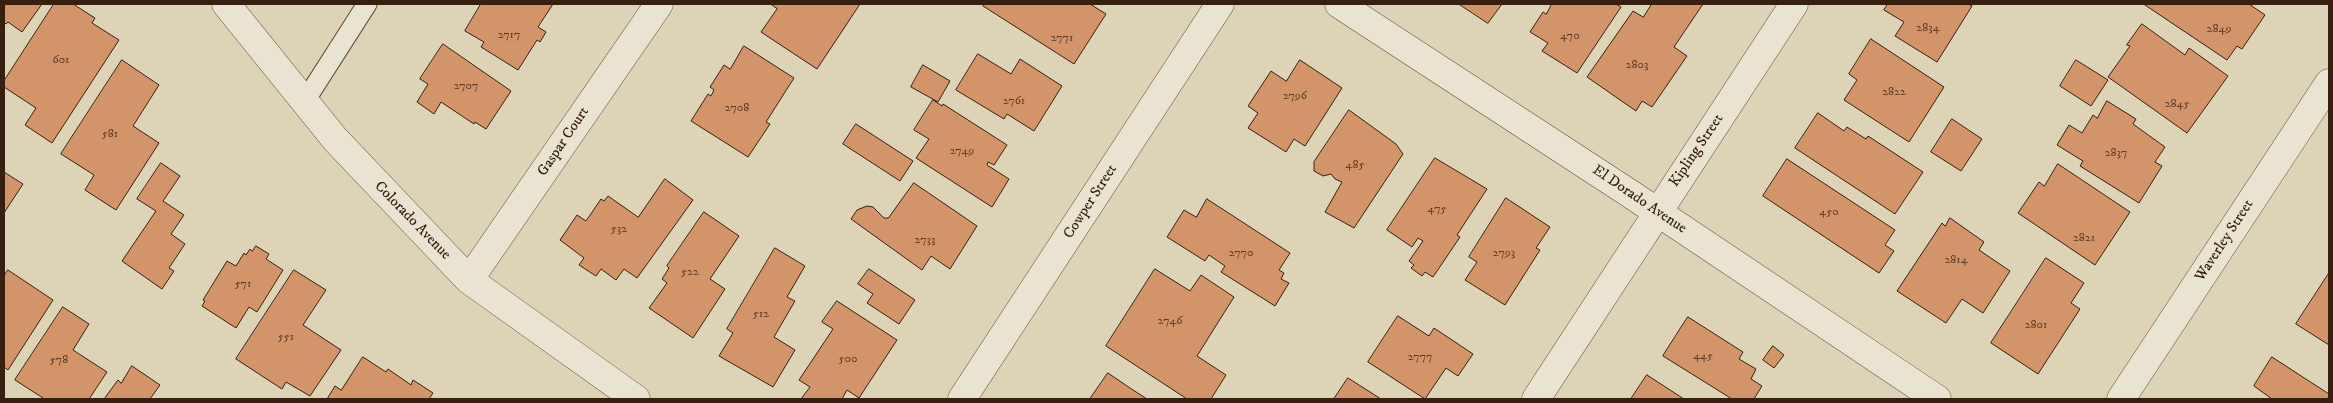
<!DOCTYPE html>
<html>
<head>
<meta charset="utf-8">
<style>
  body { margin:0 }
  #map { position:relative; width:2333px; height:403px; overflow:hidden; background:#ddd4b8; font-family:"IM FELL DW Pica",serif }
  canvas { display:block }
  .frame { position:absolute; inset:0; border:5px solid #382010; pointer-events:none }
</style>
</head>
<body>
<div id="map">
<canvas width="2333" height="403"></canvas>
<div class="frame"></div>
</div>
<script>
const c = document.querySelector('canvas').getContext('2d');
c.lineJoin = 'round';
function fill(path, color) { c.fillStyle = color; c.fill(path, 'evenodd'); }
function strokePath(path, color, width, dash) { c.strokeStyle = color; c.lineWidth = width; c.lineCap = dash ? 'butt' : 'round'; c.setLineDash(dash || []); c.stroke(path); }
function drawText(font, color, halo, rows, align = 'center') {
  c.font = font + ' "IM FELL DW Pica",serif'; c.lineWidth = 4; c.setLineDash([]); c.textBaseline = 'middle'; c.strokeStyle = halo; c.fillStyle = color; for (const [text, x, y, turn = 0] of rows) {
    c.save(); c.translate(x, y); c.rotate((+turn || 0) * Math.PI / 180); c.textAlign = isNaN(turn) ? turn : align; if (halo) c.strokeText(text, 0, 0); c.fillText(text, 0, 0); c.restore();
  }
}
const building = new Path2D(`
  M4,4H42L22,32L8,22L6,24L4,23Z
  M54,4H73L95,18L92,23L119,40L52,143L25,125L36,108L4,87V81Z
  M481,4H553L538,27L546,32L540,42L537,40L518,70L481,47L484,42L465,31Z
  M771,4H860L817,69L761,32L777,9Z
  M984,4H1090L1106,14L1074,64L983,6Z
  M1459,4H1502L1488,23Z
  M1552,4H1616L1621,7L1577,73L1542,51L1548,43L1530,32L1543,12L1546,14Z
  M1652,4H1703L1674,47L1687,56L1652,107L1642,101L1636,111L1587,77L1633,11L1643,17Z
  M1888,4H1968L1972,6L1937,62L1895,36L1904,22L1884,10Z
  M2146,4H2249L2265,15L2242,49L2237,46L2227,60L2145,5Z
  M2142,24L2185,55L2189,48L2228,76L2187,133L2108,77L2130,46L2127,45Z
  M1871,39L1944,87L1909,142L1844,100L1857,80L1849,74Z
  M443,44L511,91L486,129L475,122L474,124L441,102L434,114L417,102L428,84L420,79Z
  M744,46L794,78L766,122L770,124L748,157L691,121L708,94L711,96L714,90L710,87L724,65L730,69Z
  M978,54L1011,74L1020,59L1062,86L1034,131L1007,114L1004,119L956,90Z
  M122,60L159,85L133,126L159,143L116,210L85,190L94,175L61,154Z
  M1300,60L1342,88L1305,146L1294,139L1286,152L1248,128L1258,113L1248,106L1271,71L1286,81Z
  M2076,60L2108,80L2091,106L2060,86Z
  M923,65L950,81L938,102L911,87Z
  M933,100L942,106L943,104L1007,145L994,165L988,162L987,165L1009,179L992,207L916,158L929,139L914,130Z
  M2107,101L2136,119L2133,124L2165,147L2155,162L2162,166L2139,203L2080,166L2083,161L2057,145L2069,125L2082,133L2093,115L2097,118Z
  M1349,110L1396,144L1403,154L1354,228L1325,212L1342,182L1335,179L1331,174L1323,176L1314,171V162Z
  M1818,113L1844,131L1847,127L1866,139L1868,136L1923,172L1895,214L1795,148Z
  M1952,119L1982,139L1961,171L1931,152Z
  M856,124L913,161L900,181L843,144Z
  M1435,158L1487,189L1457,235L1460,237L1433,277L1425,272L1422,276L1411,268L1414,265L1409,261L1423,241L1418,238L1412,247L1387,230Z
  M1787,159L1895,230L1885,245L1894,251L1879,273L1763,196Z
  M161,163L180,176L163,201L184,215L171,234L185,244L169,268L174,271L162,289L122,261L156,211L137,199Z
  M2058,164L2130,212L2095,265L2018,213L2039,182L2044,186Z
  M4,172L23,184L4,213Z
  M665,179L693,200L637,278L624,269L616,280L601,269L596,276L579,265L584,258L560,240L577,215L586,221L601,199L604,201L608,196L638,217Z
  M914,183L977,226L950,269L931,256L922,270L851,219L857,210L867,206L873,207L884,218H888Z
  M1506,198L1550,227L1536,248L1540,250L1505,305L1465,280L1477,262L1469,257Z
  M1207,199L1290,253L1279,270L1284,273L1281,279L1289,283L1275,306L1221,272L1225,266L1209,255L1205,261L1167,237L1184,210L1196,217Z
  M704,212L739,236L710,279L725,289L693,338L649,308L667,283L662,279L669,268L667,266Z
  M1950,218L1984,242L1979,250L2010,271L1983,313L1962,299L1946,323L1897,291L1942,223L1945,226Z
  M256,246L269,254L266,259L283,270L257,312L249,307L236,328L202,306L205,301L203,300L227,261L236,266L244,253L246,255L250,249L252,251Z
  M775,248L805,266L787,297L795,301L774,337L795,350L773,387L719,356L733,333L727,329Z
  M2046,258L2084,283L2071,303L2080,309L2038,374L1991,343Z
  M869,269L915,300L899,324L867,303L873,294L858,284Z
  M1155,269L1190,291L1201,275L1234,297L1197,356L1226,375L1211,399H1187L1106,346Z
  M8,270L53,300L8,370L4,367V276Z
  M294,270L326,290L303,325L341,350L310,396L286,382L282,389L236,359Z
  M2329,273V345L2296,324Z
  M837,301L897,340L859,398L847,390L842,399H801L810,387L799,380L833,329L822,322Z
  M63,307L89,324L73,350L107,372L89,399H42L43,398L15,380Z
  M1398,316L1429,336L1434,328L1473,354L1458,376L1446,368L1425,399L1368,362Z
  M1688,317L1743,352L1739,359L1756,369L1751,379L1762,386L1754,399H1732L1663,356Z
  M1773,346L1784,355L1774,368L1763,360Z
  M363,357L386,372L388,369L411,385L413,380L433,393L429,399H327L335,386L341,390Z
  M2272,357L2329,394L2328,399H2272L2254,386Z
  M132,366L160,385L150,399H104L118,380L121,383Z
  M1108,373L1130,388L1147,399H1090Z
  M1647,375L1684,399H1631Z
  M1348,378L1381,399H1334Z`);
fill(building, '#d3946a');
strokePath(building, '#382010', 1);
const lane = new Path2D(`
  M305,101L367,4`);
const street = new Path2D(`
  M226,4L335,139L469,280L636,399
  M1339,4L1626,191L1937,399
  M469,280L659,4
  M962,399L1220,4
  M1536,399L1794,4
  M2121,399L2329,83`);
strokePath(lane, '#614d3a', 21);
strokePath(street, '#614d3a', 29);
strokePath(lane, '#e9e3d1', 19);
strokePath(street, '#e9e3d1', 28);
drawText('12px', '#5f3d26', null, [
  ["2834",1928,29],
  ["2849",2219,30],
  ["2717",509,36],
  ["470",1570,37],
  ["2771",1062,39],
  ["601",61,61],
  ["2803",1637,66],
  ["2707",466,87],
  ["2822",1894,93],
  ["2796",1295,97],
  ["2761",1014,102],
  ["2845",2177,105],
  ["2708",737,109],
  ["581",110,135],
  ["2749",962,152],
  ["2837",2116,154],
  ["485",1355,166],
  ["475",1437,210],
  ["450",1829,213],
  ["532",619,230],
  ["2821",2084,239],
  ["2733",925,241],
  ["2770",1241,254],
  ["2793",1504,254],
  ["2814",1956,261],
  ["522",690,273],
  ["571",243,285],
  ["512",761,315],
  ["2746",1170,322],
  ["2801",2036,326],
  ["551",286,338],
  ["445",1703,357],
  ["2777",1420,358],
  ["500",848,360],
  ["578",59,361]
]);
drawText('15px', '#382010', '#e9e3d1', [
  ["Gaspar Court",564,142,-56],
  ["Kipling Street",1697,151,-56],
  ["El Dorado Avenue",1639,200,34],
  ["Cowper Street",1091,202,-57],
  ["Colorado Avenue",412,221,46],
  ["Waverley Street",2225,241,-57]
]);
</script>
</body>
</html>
